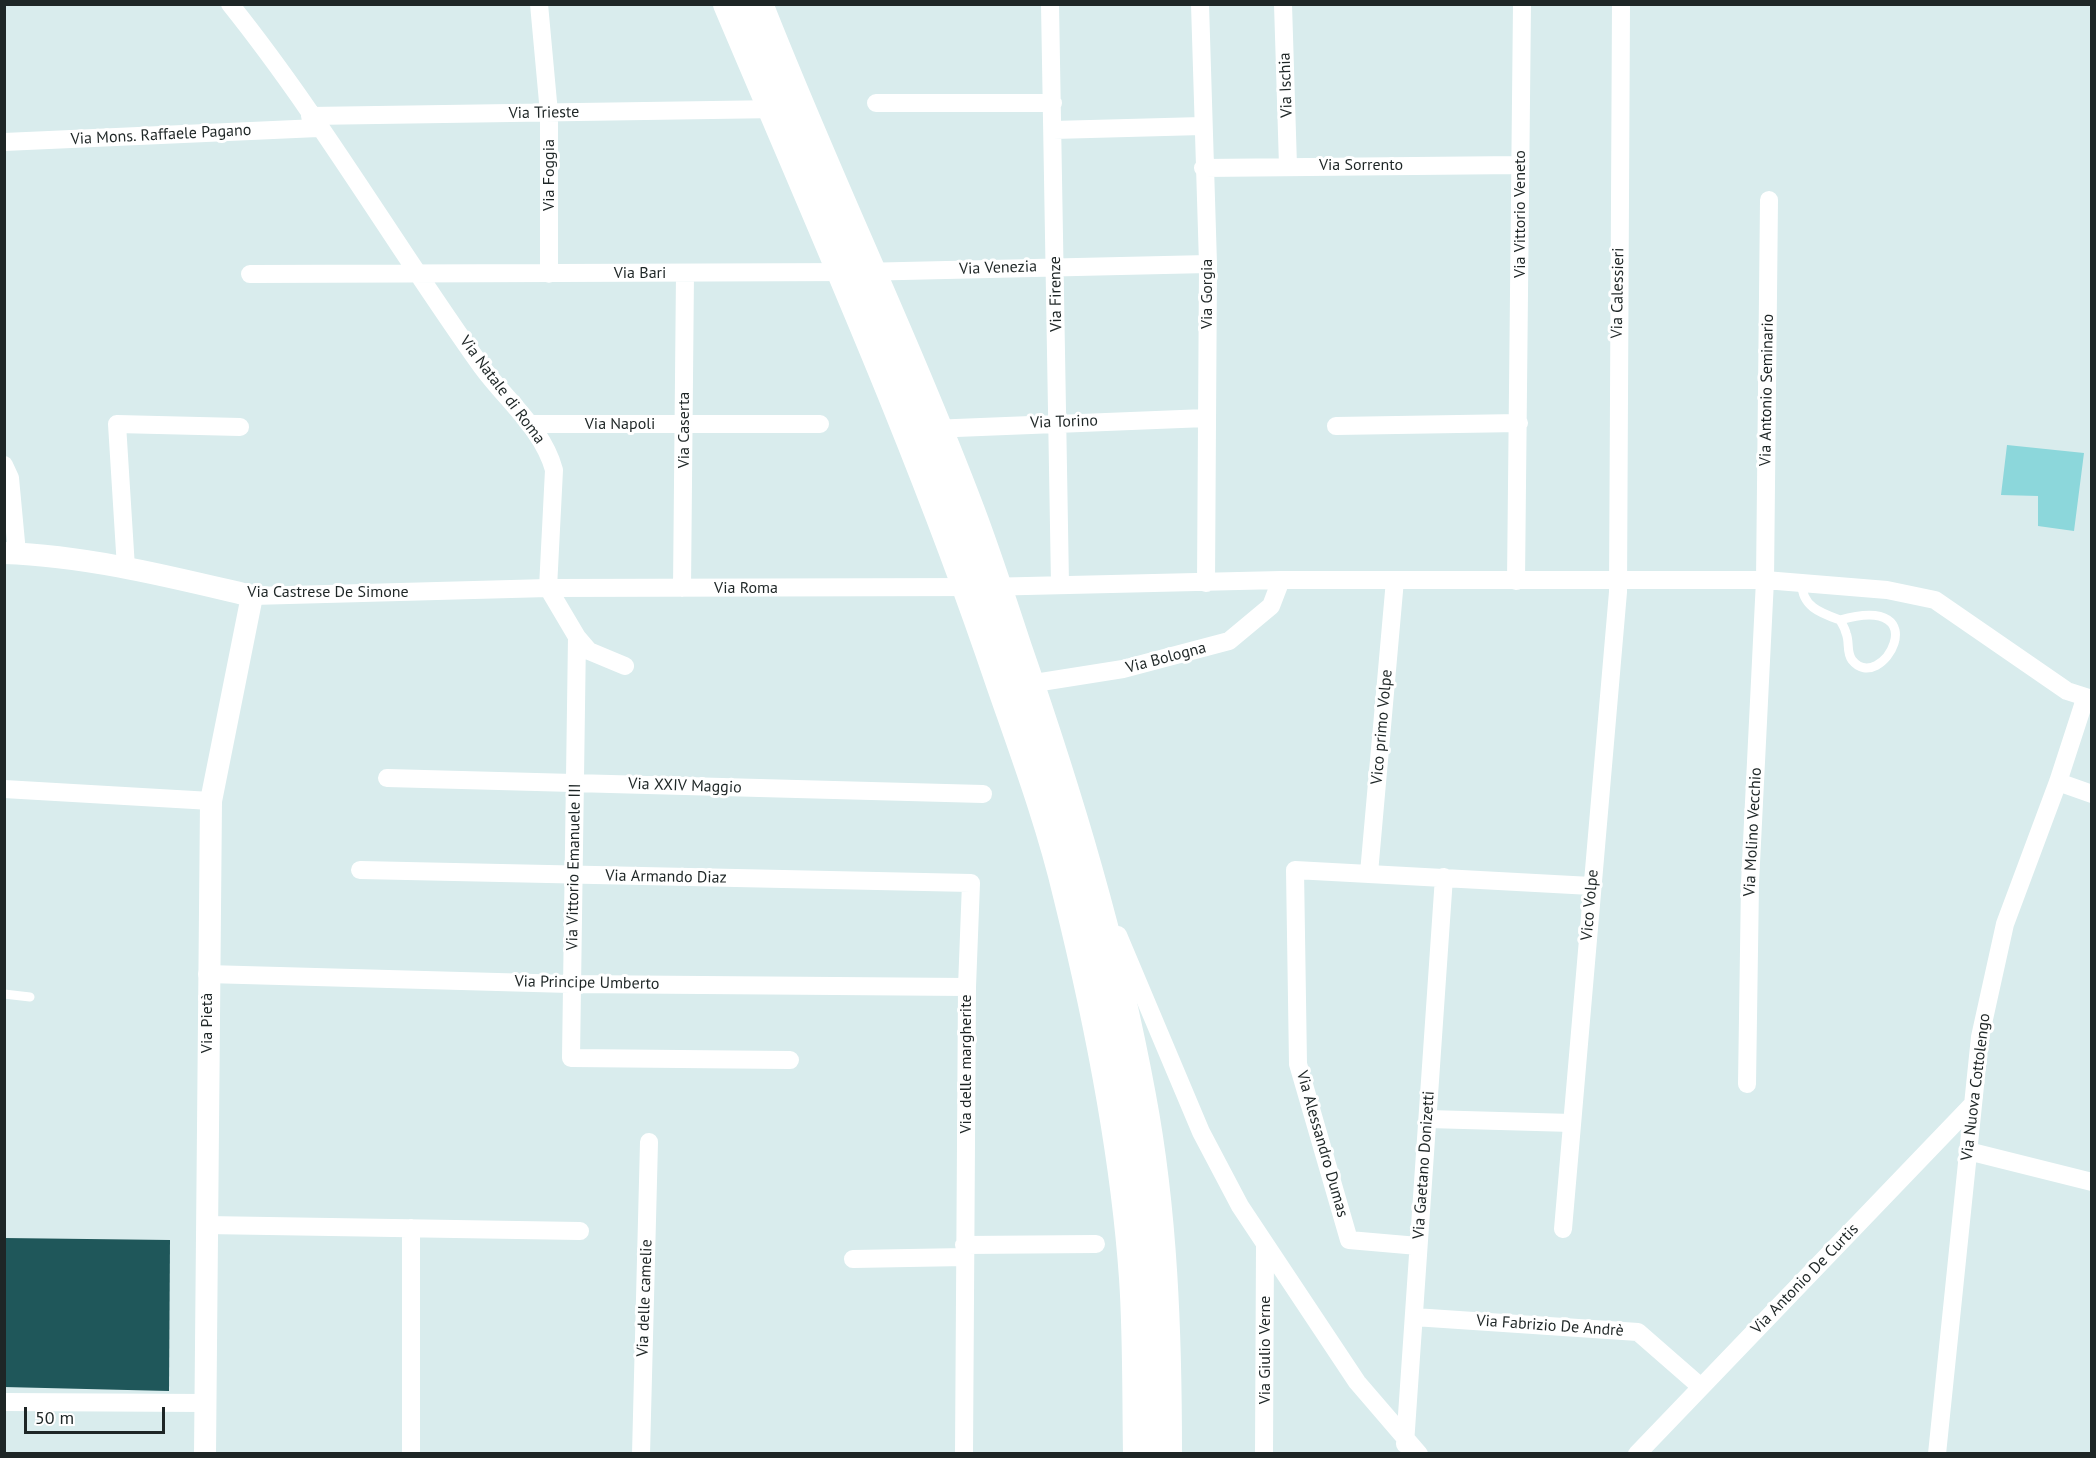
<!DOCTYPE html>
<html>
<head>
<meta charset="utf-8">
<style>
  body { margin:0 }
  #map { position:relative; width:2096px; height:1458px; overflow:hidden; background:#d9eced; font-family:"PT Sans",sans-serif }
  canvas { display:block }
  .frame { position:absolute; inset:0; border:6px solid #1e2626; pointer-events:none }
  .scale { position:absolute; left:24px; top:1407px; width:141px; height:27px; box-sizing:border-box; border:3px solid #1e2626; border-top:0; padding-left:8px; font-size:18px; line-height:21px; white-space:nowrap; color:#1e2626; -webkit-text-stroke:4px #fff; paint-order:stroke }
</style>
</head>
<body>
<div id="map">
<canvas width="2096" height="1458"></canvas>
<div class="frame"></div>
<div class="scale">50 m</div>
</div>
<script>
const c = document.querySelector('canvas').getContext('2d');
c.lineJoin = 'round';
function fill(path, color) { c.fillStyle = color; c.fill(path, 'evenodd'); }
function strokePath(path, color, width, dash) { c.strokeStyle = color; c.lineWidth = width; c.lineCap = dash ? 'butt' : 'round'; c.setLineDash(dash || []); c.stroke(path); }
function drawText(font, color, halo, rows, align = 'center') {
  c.font = font + ' "PT Sans",sans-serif'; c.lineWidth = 6; c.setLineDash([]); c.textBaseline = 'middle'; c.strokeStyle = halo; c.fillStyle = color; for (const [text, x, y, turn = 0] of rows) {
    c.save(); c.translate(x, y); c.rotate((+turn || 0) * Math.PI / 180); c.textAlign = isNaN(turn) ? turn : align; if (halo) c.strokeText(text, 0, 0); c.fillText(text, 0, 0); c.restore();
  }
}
fill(new Path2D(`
  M2007,445L2084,453L2074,531L2038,526V496L2001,495Z`), '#8cd7db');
fill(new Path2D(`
  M4,1238L170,1240L169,1391L4,1387Z`), '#1f575a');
strokePath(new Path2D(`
  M1802,582C1801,606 1820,613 1840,620C1842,624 1845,628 1846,633C1850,642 1846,652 1852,660C1881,697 1939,592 1840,620
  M4,994L30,997`), '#fff', 9);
strokePath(new Path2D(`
  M230,4C322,119 396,247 482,367C506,400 543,429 554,470L548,588
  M539,4L549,113V274
  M1050,4L1060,584
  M1200,4L1208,264L1206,583
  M1283,4L1288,166
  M876,103H1053
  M310,116L779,109
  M1053,130L1202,126
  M4,142L318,128
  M1203,168L1520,165
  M250,274L859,272L1208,264
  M529,424H820
  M1336,426L1519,423
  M931,429L1206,418
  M4,465L10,478L17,553
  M126,568L117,424L240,427
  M1516,581L1522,4
  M548,588L577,637L571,1058L790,1060
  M682,588L685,273
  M252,596L548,588L984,587L1281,580H1765L1887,590L1935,600L2067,691L2092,699
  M577,637L589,651L625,666
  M1022,685L1123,669L1229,641L1271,606L1281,580
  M387,778L983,794
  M2058,782L2092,794
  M4,789L211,801
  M360,870L971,883L967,987L964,1454
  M1369,873L1395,580
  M1118,935L1201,1132L1240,1206L1357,1382L1419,1454
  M207,974L570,984L967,987
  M1747,1084L1750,883L1765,580L1769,200
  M1428,1119L1572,1123
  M1968,1151L2092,1182
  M206,1225L580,1231
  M411,1228V1454
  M1563,1229L1618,592L1621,4
  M964,1245L1096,1244
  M1418,1246L1349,1240L1298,1064L1295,870L1591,886
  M853,1259L965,1257
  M1414,1317L1638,1332L1701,1387
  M4,1402L205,1403
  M1405,1444L1444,877
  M641,1454L649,1142
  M1264,1454L1265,1246
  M1637,1454L1973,1104
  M1937,1454L1980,1037L2005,924L2058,782L2085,699`), '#fff', 18);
strokePath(new Path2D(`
  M4,553C89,556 171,577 252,596L211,801L205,1454`), '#fff', 22);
strokePath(new Path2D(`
  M728,4C823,229 923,452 1001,684C1025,753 1051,823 1068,895C1099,1020 1125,1149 1134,1278C1138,1336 1137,1395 1138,1454
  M758,4C825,175 905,340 970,511C987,556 1002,602 1017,648C1068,795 1113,943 1141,1096C1163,1213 1167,1335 1167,1454`), '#fff', 30);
drawText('16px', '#1e2626', '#fff', [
  ["Via Ischia",1286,85,-92],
  ["Via Trieste",544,113,-1],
  ["Via Mons. Raffaele Pagano",161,135,-3],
  ["Via Sorrento",1361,165],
  ["Via Foggia",549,175,-90],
  ["Via Vittorio Veneto",1520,214,-90],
  ["Via Venezia",998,268,-2],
  ["Via Bari",640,273],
  ["Via Calessieri",1618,293,-89],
  ["Via Firenze",1056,294,-91],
  ["Via Gorgia",1207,294,-90],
  ["Via Natale di Roma",502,390,53],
  ["Via Antonio Seminario",1767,390,-89],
  ["Via Torino",1064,422,-2],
  ["Via Napoli",620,424],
  ["Via Caserta",684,430,-90],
  ["Via Roma",746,588],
  ["Via Castrese De Simone",328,592],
  ["Via Bologna",1166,658,-15],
  ["Vico primo Volpe",1382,727,-85],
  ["Via XXIV Maggio",685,786,2],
  ["Via Molino Vecchio",1753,832,-87],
  ["Via Vittorio Emanuele III",574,867,-89],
  ["Via Armando Diaz",666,877,1],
  ["Vico Volpe",1590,905,-85],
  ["Via Principe Umberto",587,983,1],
  ["Via Pietà",207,1023,-90],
  ["Via delle margherite",966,1064,-90],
  ["Via Nuova Cottolengo",1976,1087,-83],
  ["Via Alessandro Dumas",1322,1144,74],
  ["Via Gaetano Donizetti",1424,1165,-86],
  ["Via Antonio De Curtis",1805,1279,-46],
  ["Via delle camelie",645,1298,-88],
  ["Via Fabrizio De Andrè",1550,1326,4],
  ["Via Giulio Verne",1265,1350,-90]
]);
</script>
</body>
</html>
